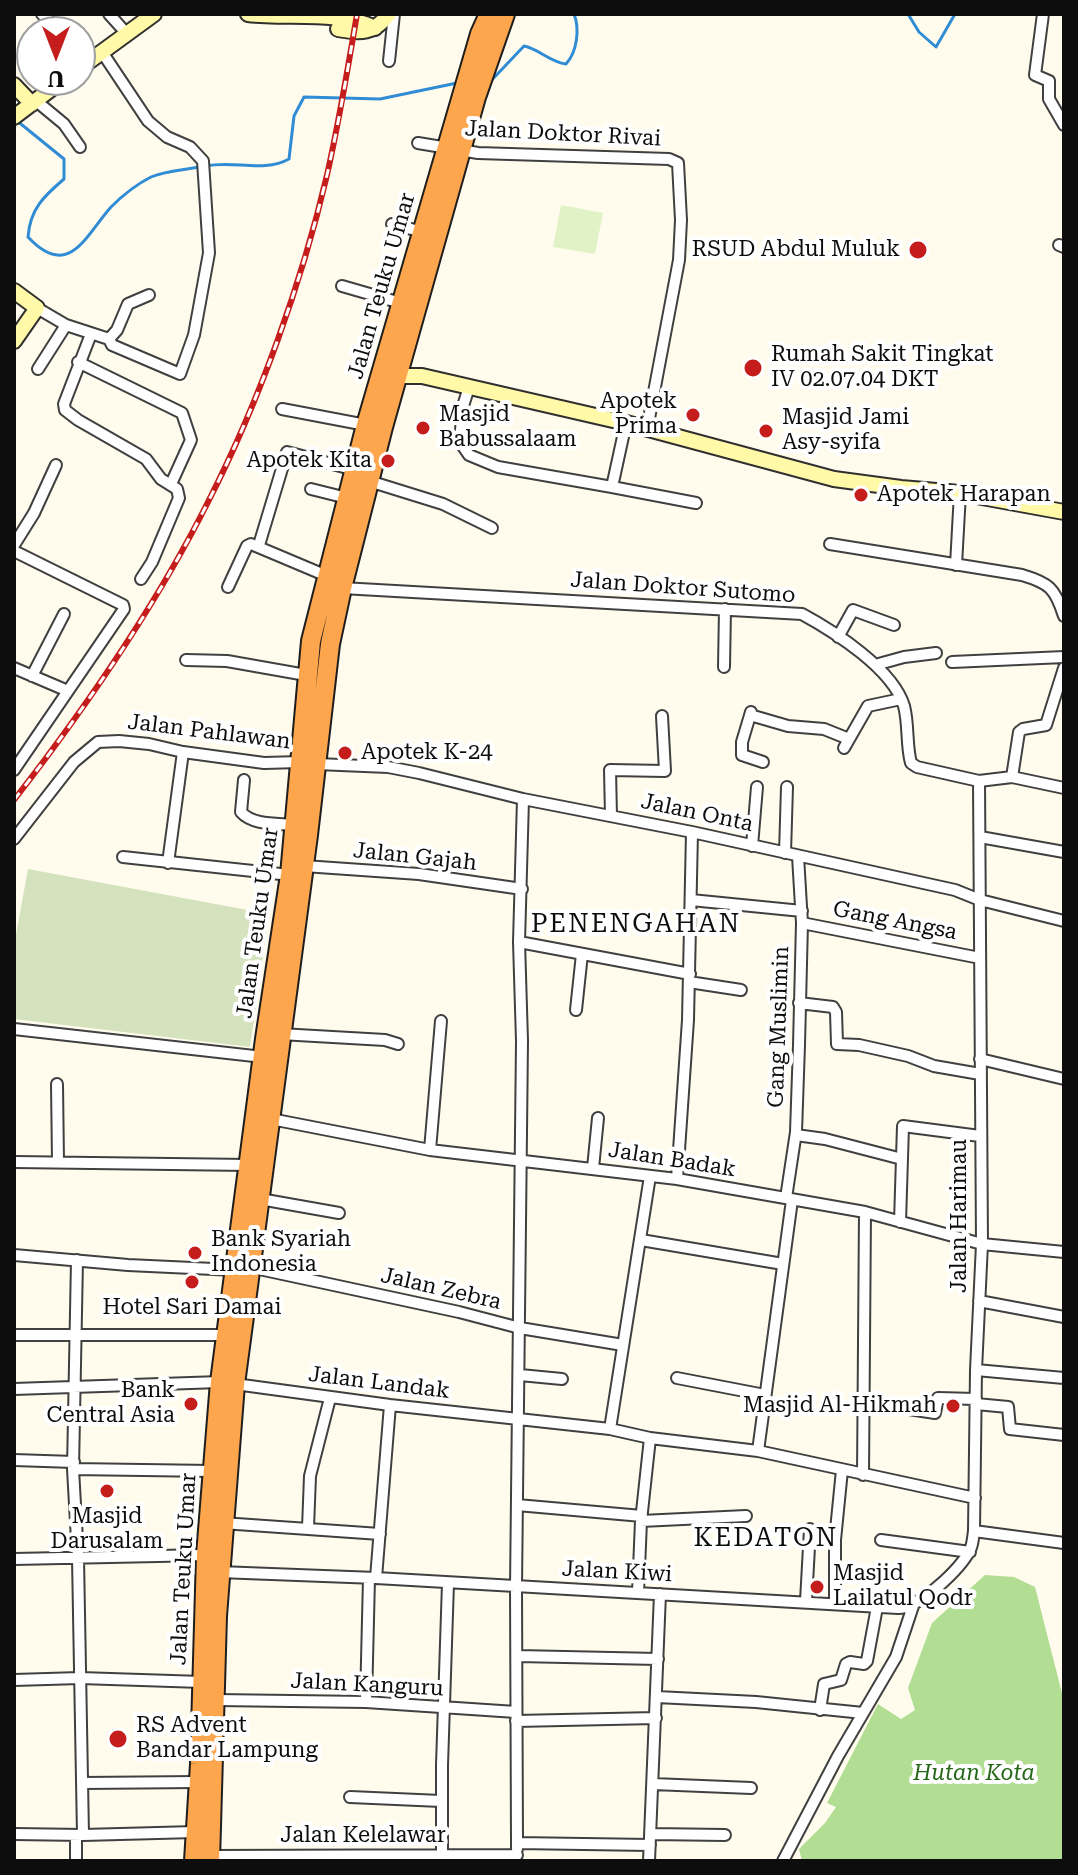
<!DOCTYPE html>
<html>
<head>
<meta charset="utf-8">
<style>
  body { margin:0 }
  #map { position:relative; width:1078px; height:1875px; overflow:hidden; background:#fffced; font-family:"Roboto Serif",serif }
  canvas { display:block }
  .frame { position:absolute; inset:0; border:16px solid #0d0d0d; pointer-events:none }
  .north { position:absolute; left:16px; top:16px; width:80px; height:80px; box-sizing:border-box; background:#fff; border:2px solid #9e9e9e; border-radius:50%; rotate:180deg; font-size:22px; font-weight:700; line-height:32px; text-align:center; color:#0d0d0d }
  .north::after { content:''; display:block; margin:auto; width:28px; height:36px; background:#c51c1c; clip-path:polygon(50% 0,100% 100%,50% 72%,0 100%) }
</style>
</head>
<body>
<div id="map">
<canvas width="1078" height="1875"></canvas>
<div class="frame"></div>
<div class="north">U</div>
</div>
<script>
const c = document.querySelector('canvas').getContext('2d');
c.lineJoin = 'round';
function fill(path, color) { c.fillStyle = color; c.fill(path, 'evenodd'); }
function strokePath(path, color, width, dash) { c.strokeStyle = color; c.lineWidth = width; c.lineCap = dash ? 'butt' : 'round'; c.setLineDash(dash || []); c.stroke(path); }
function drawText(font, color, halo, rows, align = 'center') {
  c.font = font + ' "Roboto Serif",serif'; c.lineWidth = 8; c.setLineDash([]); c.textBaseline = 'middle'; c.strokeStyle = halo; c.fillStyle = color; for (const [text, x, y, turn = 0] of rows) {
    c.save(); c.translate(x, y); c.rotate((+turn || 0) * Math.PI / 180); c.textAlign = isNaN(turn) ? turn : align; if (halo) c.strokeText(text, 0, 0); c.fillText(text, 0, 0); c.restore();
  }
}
fill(new Path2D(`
  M985,1575L1014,1577L1035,1587L1064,1701V1861H802L799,1849L825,1823L836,1807L827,1803L878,1704L901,1719L915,1710L908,1688L932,1623Z`), '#b1de92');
fill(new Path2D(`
  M28,869L269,914L250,1047L14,1019V946Z`), '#d4e2bd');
fill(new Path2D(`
  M561,205L603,213L595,254L553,247Z`), '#e1f2c6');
strokePath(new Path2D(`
  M908,14L919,32L936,47L955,14
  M488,84L524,46C539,49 550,62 566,64C577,52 580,29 574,14
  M16,120L64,159V179C44,196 30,209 28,237C69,281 86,235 111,207C122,196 137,184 151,177C164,171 184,170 199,167
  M206,166C233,160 264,173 289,159L294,116L304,97L380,99L457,83`), '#308cd5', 3);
const street = new Path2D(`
  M42,14L61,32
  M109,14L127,34
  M1043,14L1035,75L1049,81V99L1064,125
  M80,50L90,60
  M102,52L148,121L167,137L190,147L203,161L209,253L194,335L180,374L112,345L109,339
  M389,61L394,14
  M35,100L64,124L80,147
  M418,143L478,153L669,159L678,163L681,220L679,260L647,429
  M392,224L423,232
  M1059,245L1064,247
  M342,286L401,303
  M37,308L66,325L109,339L117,330L128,304L149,295
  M91,334L64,404L65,410L78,420L146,459L161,479L177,489L179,498L152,562L141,579
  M78,362L182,413L191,440L171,484
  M38,369L66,325
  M469,387L463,406L460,442L469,455L498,467L612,487L626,423
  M282,409L366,425
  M369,481L443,504L492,528
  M612,487L696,503
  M311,489L347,498
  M830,544L1022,575C1049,583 1055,588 1064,616
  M14,545L34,513L56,465
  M259,545L287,452L355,470
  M14,551L123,605L124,609L14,770
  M956,565L960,493
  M228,587L247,546L251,544L327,576
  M342,588L802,614C835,632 893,669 904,706C909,725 906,745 911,763L917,767L979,781L1012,777L1064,788
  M838,637L853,610L894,625
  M186,660L227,661L306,675
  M952,662L1064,657
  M875,665L904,657L936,653
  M724,667L725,609
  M14,668L68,691
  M32,676L64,614
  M751,712L742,742V755L763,762
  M750,715L788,726L824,729L849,739
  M844,748L868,706L901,699
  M317,764L388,767L419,773L523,799L692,832L955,890L980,900L1064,921
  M1012,777L1019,732L1023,729L1046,725L1064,668
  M244,780L241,812C253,826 279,823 296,825
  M611,816L610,770L665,771L662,716
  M980,837L1064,852
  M14,839L74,762L98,742L119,741L149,744L183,752L264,763L300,762
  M752,846L757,787
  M785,853L787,787
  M123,857L290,875
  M168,863L183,752
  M304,866L419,874L522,889
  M691,900L802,911
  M802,923L980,958
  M519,942L690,974
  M689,982L741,990
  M799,1003L833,1007L836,1012L837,1044L859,1045L908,1056L934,1066L980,1074
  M576,1010L582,954
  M14,1029L263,1057
  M280,1034L385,1040L398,1044
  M980,1059L1064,1079
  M57,1084L58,1162
  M271,1119L430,1150L677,1179L865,1212L982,1244L1064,1252
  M796,1135L825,1139L902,1159
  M430,1150L441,1021
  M14,1162L249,1165
  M593,1168L598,1118
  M677,1179L688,1020L692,832
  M786,1198L796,1132L799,1045L802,923L798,856
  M260,1199L339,1213
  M900,1222L903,1126L980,1136
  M641,1240L783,1264
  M14,1255L128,1265L235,1270
  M77,1260L73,1469L78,1558L83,1835
  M250,1267L459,1312L520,1328L623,1345
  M979,1301L1064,1317
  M14,1335H226
  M976,1370L1064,1378
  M520,1375L562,1379
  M677,1378L765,1395
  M235,1384L390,1405L610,1429L650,1438L758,1451L975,1498
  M14,1389L220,1382
  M863,1402L935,1413L938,1398L976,1399
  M976,1404L1008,1407L1010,1429L1064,1435
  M610,1429L650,1176
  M758,1451L792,1200
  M14,1460L74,1462
  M73,1469L212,1471
  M863,1475L865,1212
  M517,1505L642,1516
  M641,1521L746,1516
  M222,1523L380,1534
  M308,1528L310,1476L330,1398
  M974,1531L1064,1543
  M881,1540L970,1552
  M14,1559L206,1555
  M219,1572L376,1578L898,1608C920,1608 960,1569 970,1550C973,1544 973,1537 974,1531L976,1370L982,1244L979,781
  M376,1578L390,1405
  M638,1593L641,1521L650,1438
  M806,1601L810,1529
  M835,1604V1540L842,1470
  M518,1656L658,1659
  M14,1680L80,1678L202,1682
  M657,1697L756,1702L863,1713
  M216,1700L366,1702L516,1712
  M366,1702L369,1578
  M820,1710L824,1684L841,1680L846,1664L850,1662L864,1664L867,1661L877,1607
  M516,1721L656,1718
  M82,1783L199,1782
  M653,1784L751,1788
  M350,1797L441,1801
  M14,1834L83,1835L195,1832
  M651,1834L725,1835
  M76,1835V1861
  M517,1843L516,1587L522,1041L519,942L523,799
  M517,1849V1843L650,1845
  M210,1856L517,1855
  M442,1856V1765L448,1583
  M649,1861L660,1594
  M783,1861L838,1756L896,1657L913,1606`);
const secondary = new Path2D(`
  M248,14C288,19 337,10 375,28
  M338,29C360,33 374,34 389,14
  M80,68L154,14
  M14,85L32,104
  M14,117L63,80
  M14,291L37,308L14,341
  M399,376H422L626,423L834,479L901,488L960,493L1064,512`);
const highway = new Path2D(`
  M194,1861L200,1764L206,1555L220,1382L265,1039L290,875L311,641L366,425L480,34L489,14
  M210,1861L217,1616L235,1384L308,835L330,644L342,588L383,427L476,97L505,14`);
strokePath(street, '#404040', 14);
strokePath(secondary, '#2f2f2f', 18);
strokePath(highway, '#1e1e1e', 22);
strokePath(street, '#fff', 10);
strokePath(secondary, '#fff9a8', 14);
strokePath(highway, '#fda64d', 18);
const rail = new Path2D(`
  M14,800C87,706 156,606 209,500C259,402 302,282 327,175C339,122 348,68 357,14`);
strokePath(rail, '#c51c1c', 6);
strokePath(rail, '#fff', 3, [9]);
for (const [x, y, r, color] of [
  [918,250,10,"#c51c1c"],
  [753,368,10,"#c51c1c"],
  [693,415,8,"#c51c1c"],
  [423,428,8,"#c51c1c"],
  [766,431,8,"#c51c1c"],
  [388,461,8,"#c51c1c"],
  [861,495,8,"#c51c1c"],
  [345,753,8,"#c51c1c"],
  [195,1253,8,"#c51c1c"],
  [192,1282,8,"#c51c1c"],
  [191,1404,8,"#c51c1c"],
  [953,1406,8,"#c51c1c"],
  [107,1491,8,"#c51c1c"],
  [817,1587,8,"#c51c1c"],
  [118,1739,10,"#c51c1c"]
]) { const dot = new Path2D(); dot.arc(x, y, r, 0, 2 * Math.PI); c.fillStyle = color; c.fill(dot); strokePath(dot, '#fff', 3); }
drawText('22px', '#0d0d0d', '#fff', [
  ["Jalan Doktor Rivai",563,134,3],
  ["Jalan Teuku Umar",382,286,-74],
  ["Jalan Doktor Sutomo",683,588,4],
  ["Jalan Pahlawan",209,732,7],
  ["Jalan Onta",697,813,12],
  ["Jalan Gajah",415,857,6],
  ["Gang Angsa",895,921,11],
  ["Jalan Teuku Umar",258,923,-82],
  ["Gang Muslimin",779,1027,-88],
  ["Jalan Badak",672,1160,9],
  ["Jalan Harimau",960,1216,-90],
  ["Jalan Zebra",441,1289,13],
  ["Jalan Landak",379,1383,7],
  ["Jalan Teuku Umar",184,1569,-87],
  ["Jalan Kiwi",617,1572,3],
  ["Jalan Kanguru",367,1685,3],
  ["Jalan Kelelawar",363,1836]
]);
drawText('22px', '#0d0d0d', '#fff', [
  ["RSUD Abdul Muluk",900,250,"right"],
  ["Rumah Sakit Tingkat",771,355],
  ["IV 02.07.04 DKT",771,380],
  ["Apotek",677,402,"right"],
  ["Prima",677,427,"right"],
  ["Masjid",439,415],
  ["Babussalaam",439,440],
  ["Masjid Jami",782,418],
  ["Asy-syifa",782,443],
  ["Apotek Kita",372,461,"right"],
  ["Apotek Harapan",877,495],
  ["Apotek K-24",361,753],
  ["Bank Syariah",211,1240],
  ["Indonesia",211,1265],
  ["Hotel Sari Damai",192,1308,"center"],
  ["Bank",175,1391,"right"],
  ["Central Asia",175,1416,"right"],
  ["Masjid Al-Hikmah",937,1406,"right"],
  ["Masjid",107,1517,"center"],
  ["Darusalam",107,1542,"center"],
  ["Masjid",833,1574],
  ["Lailatul Qodr",833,1599],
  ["RS Advent",136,1726],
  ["Bandar Lampung",136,1751]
], 'left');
drawText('italic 22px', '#266819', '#fff', [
  ["Hutan Kota",974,1774]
]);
c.letterSpacing = '2px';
drawText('26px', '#0d0d0d', '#fff', [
  ["PENENGAHAN",636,924],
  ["KEDATON",766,1538]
]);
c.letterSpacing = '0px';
</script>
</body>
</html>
